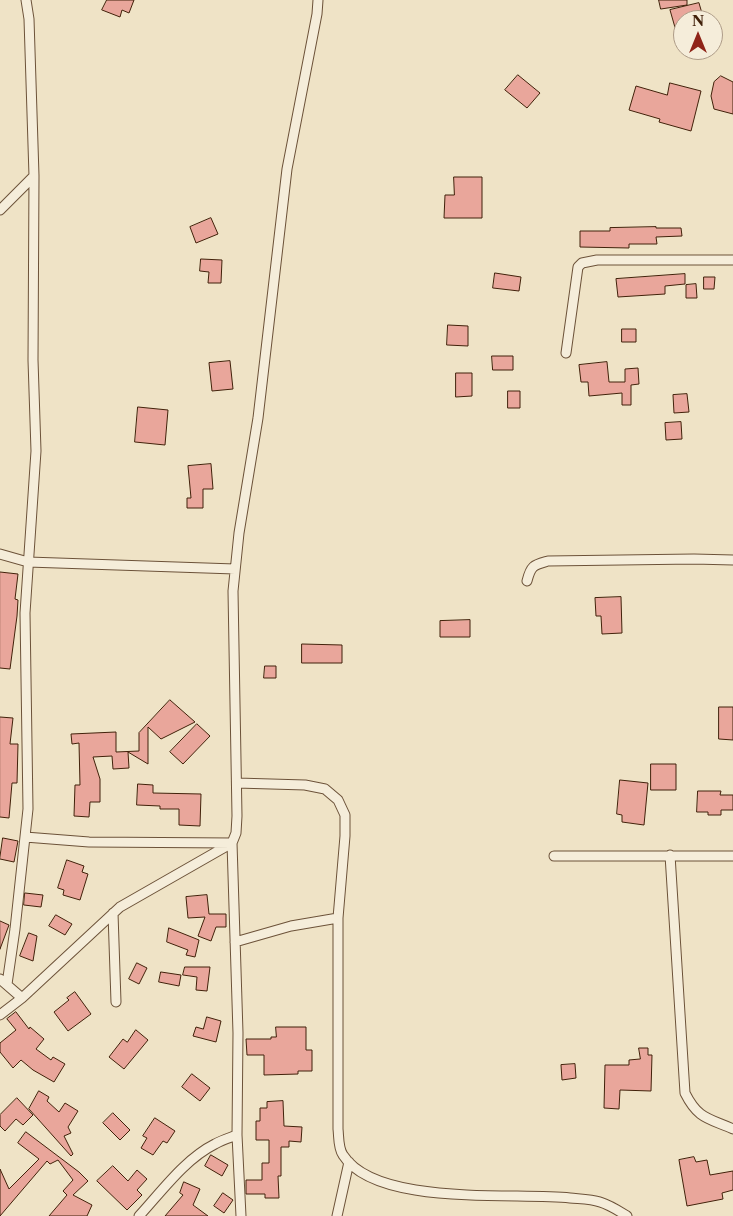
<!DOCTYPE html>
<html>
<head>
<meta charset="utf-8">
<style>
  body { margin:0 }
  #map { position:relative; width:733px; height:1216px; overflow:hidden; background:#efe3c6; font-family:"Libre Caslon Text",serif }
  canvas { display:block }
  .north { position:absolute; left:673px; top:10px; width:50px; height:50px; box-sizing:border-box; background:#f5edda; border:1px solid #ad9b87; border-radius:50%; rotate:0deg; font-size:14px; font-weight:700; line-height:20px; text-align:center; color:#41210a }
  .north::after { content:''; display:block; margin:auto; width:18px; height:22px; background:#8f2418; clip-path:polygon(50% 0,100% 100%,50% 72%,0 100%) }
</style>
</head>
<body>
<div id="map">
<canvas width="733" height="1216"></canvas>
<div class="north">N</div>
</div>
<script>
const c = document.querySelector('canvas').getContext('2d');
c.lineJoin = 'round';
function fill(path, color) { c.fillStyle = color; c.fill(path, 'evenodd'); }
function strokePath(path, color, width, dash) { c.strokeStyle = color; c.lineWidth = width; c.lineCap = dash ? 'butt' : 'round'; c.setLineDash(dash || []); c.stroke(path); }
const building = new Path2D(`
  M107,0H134L129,13L122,10L120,17L102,10Z
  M659,0H687V5L661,9Z
  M699,3L704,20H683V29L676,31L670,10Z
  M518,75L540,93L527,108L505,90Z
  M721,76L733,82V114L714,109L711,96L714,82Z
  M670,83L701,91L691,131L659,122L660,119L629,110L636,86L667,95Z
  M454,177H482V218H444L445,195H454Z
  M211,218L218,234L196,243L190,227Z
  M656,227V228H681L682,236L656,237L657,244H629V248L580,247V231H610V228Z
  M201,259L222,260L221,283H208L209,272L200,271Z
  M495,273L521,277L519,291L493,288Z
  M685,274V284L665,286V294L618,297L616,279Z
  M704,277H715L714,289H704Z
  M696,284L697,298H686V285Z
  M448,325L468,326V346L447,345Z
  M622,329H636V342H622Z
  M492,356H513V370H493Z
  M230,361L233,389L212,391L209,363Z
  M607,362L609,382H625V369L638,368L639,384L631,385V405H622V393L589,396L588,382H581L579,365Z
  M456,373H472V396L456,397Z
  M508,391H520V408H508Z
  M687,394L689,412L674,413L673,395Z
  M138,407L168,410L165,445L135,442Z
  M681,422L682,439L666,440L665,423Z
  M211,464L213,489H203V508H187V498H191L188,466Z
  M0,572L18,574L15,599L18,600L17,616L10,669L0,668Z
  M621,597L622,633L602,634L601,616H596L595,598Z
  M470,620V637H440V621Z
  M302,644L342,645V663H302Z
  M265,666H276V678H264Z
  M170,700L195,722L161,739L148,727V764L128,752L129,768L113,769L112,756L93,757L100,779V802H90L89,817L74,816L75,785H80L79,743L72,744L71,734L116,732V752L139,751V733Z
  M719,707H733V740L719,739Z
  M0,717L13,718L10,744H18L17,783H12L9,818L0,817Z
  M197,724L210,736L183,764L170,752Z
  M651,764H676V790H651Z
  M620,780L648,783L644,825L622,822V815L617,814Z
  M138,784L153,785V793L201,794L200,826L179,825V809H160V806L137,805Z
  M698,791H721L720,795H733V810H721V815H708V812H697Z
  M3,838L18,841L14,862L0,859Z
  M67,860L84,866L82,872L88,874L80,900L63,895L64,890L58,888Z
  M25,893L43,895L41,907L24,905Z
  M207,895L209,914H226V927H216L211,941L198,936L205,917L188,918L186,897Z
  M56,915L72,924L65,935L49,926Z
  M0,921L9,925L0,949Z
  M169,928L199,940L195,957L186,955L188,950L167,942Z
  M29,933L37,936L33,961L20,956Z
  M137,963L147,968L139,984L129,979Z
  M185,967H210L207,991L196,990L197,977L183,975Z
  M161,972L181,975L179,986L159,982Z
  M75,992L91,1014L68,1031L54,1012L69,1000L67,998Z
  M16,1012L29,1029L30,1027L44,1039L36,1049L51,1060L53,1057L65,1064L54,1082L33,1070L21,1060L13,1068L0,1052V1043L16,1030L7,1019Z
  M207,1017L221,1021L216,1042L193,1036L196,1027L203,1029Z
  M276,1027H306V1050H312V1071H298V1074L264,1075V1055H247L246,1039H271V1037H276Z
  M136,1030L148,1040L124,1069L109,1057L123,1039L127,1042Z
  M639,1048H648V1055H652L651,1091L620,1090L619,1109L604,1108L605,1065H629V1060L640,1059Z
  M575,1064L576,1078L562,1080L561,1065Z
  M192,1074L210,1088L200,1101L182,1087Z
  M39,1091L49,1097L47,1101L59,1112L65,1103L78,1111L68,1127L71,1133L64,1136L73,1154L71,1156L29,1109Z
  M17,1098L33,1115L23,1125L16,1119L5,1131L0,1126V1115Z
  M283,1101L284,1126L302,1127L301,1142L289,1141V1147H281V1176H278L279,1198H265V1194H246V1180H262V1163H269V1140H256V1121H260V1108H267V1102Z
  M113,1113L130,1130L120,1140L103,1123Z
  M155,1118L175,1131L167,1143L163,1141L153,1155L141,1148L147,1138L143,1136Z
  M26,1132L79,1172L88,1181L73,1195L92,1205L87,1216H49L67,1195L63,1191L73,1180L58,1160L50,1164L47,1161L0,1216V1169L9,1189L39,1159L18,1143Z
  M211,1155L228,1165L222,1176L205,1166Z
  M694,1157L696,1162L707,1160L710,1175L733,1171V1190L722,1193L723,1199L687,1206L679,1160Z
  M113,1166L128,1181L137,1170L147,1179L137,1190L142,1195L127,1210L97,1181Z
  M184,1182L200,1189L193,1205L208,1216H165L183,1195L180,1193Z
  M223,1193L233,1200L224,1213L214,1206Z`);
fill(building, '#e9a69b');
strokePath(building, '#41210a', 1);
const street = new Path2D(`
  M0,210L34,176
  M566,353L578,267L582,263L597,260H733
  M0,554L28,562L235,569
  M527,581C531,565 534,565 548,561L694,559L733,560
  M237,783L305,785L325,789L338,800L345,815V836L338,918V1129C339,1137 338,1148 343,1155C376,1207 514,1192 570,1198C580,1199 591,1199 600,1202C610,1205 619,1211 627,1216
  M25,837L89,842L232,843L238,1033L237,1135L241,1216
  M670,855L685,1093C698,1119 708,1118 733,1129
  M554,856H733
  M113,913L116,1002
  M235,942L291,926L338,918
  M0,979L22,998
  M7,984L15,929L28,809L25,613L36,451L33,360L34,176L29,19L26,0
  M0,1015L22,998L120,907L232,843L236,833L237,816L233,591L239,533L258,418L287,169L317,14L318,0
  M139,1216C162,1191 185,1159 215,1144C222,1140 229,1138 237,1135
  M337,1216L349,1162`);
strokePath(street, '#6c5239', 11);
strokePath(street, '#f5edda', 9);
</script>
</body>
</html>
